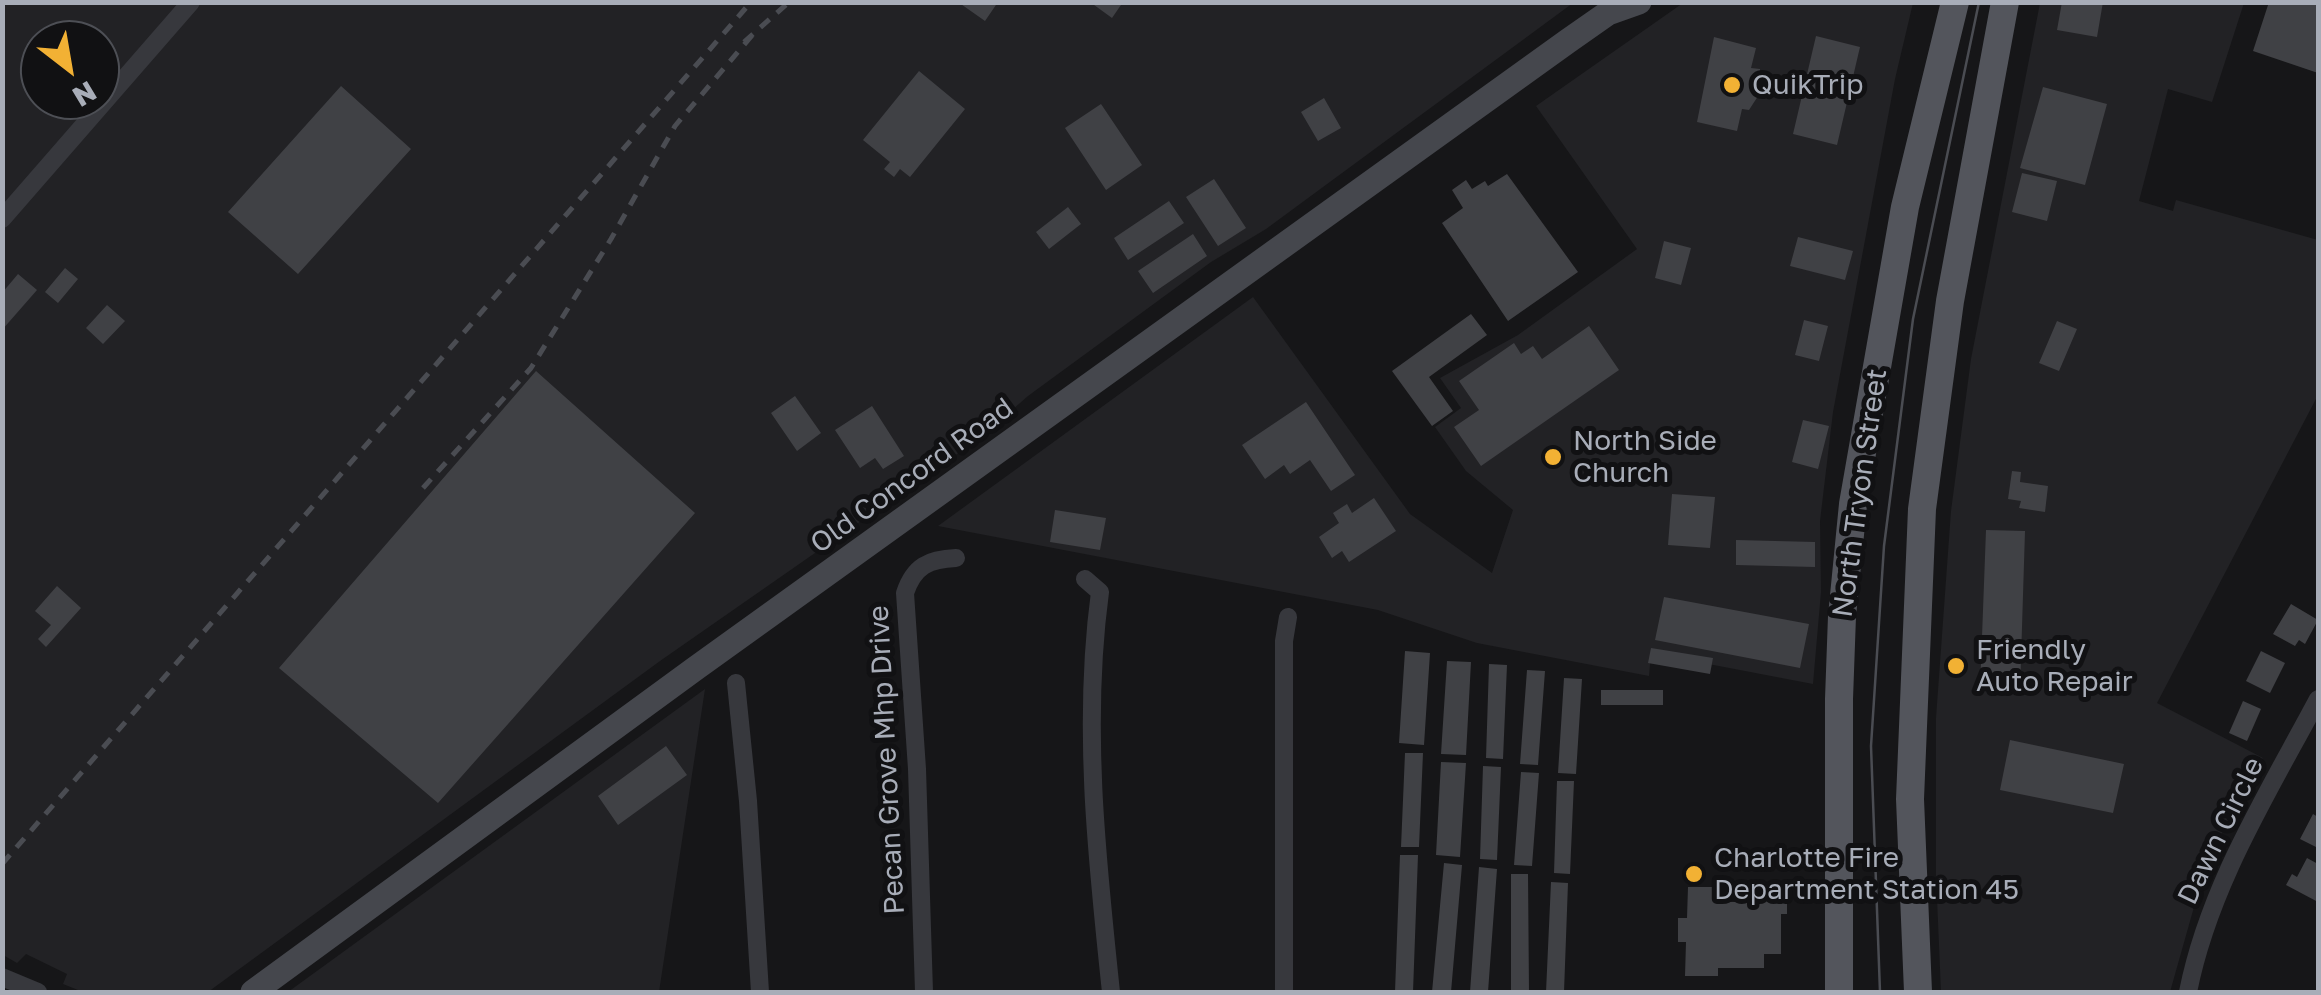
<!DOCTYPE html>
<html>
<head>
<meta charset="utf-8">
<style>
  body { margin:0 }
  #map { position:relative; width:2321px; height:995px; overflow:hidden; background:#161618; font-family:"Golos Text",sans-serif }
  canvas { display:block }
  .frame { position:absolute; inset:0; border:5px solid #a8adb8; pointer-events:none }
  .north { position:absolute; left:20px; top:20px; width:100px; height:100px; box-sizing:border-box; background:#111113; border:2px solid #4d4f55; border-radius:50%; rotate:149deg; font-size:28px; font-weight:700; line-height:40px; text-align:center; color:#a8adb8 }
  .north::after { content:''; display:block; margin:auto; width:35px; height:45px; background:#f2b134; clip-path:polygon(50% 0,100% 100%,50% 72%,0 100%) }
</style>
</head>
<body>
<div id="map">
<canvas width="2321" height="995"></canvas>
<div class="frame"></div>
<div class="north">N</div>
</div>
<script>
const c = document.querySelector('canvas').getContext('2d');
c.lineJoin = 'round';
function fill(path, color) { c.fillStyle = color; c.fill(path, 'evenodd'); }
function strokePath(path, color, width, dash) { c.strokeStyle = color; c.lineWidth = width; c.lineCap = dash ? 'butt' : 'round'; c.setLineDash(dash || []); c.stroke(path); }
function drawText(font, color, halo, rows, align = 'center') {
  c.font = font + ' "Golos Text",sans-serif'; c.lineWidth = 10; c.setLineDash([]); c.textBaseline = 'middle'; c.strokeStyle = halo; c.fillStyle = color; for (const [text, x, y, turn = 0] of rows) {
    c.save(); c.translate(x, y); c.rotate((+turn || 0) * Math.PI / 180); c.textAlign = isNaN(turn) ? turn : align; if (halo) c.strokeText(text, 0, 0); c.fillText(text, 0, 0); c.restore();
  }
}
fill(new Path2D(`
  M3,3H1573L1266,229L1211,262L1028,396L980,438L660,661L208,992H83L63,984L67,974L26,954L17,963L3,955ZM40,40H100V100H40Z
  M1683,3H1913L1895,79L1833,412L1820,521L1821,592L1813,684L1651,653L1649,676L1477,643L1378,610L938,526L1253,297L1410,514L1492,573L1513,510L1466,471L1435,427L1461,408L1440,378L1518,335L1637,249L1536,106Z
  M2040,3H2244L2212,102L2168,89L2139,201L2173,211L2176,200L2318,240V395L2157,703L2263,758L2207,861L2170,992H1941L1936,875V718L1951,511L1971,359Z
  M705,689L659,992H288Z`), '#222225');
fill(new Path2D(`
  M958,2H998L985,21Z
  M1090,2H1123L1112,18Z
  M2062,2H2103L2097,37L2057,30Z
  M2269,2L2318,4V73L2253,51Z
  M1816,36L1860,47L1837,145L1793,134Z
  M1714,37L1756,48L1751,68L1760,69V93L1749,110L1742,109L1737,131L1697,122Z
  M919,71L965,109L910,177L900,169L894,177L884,169L890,162L863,140Z
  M341,86L411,149L298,274L228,212Z
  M2043,87L2107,104L2085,185L2020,168Z
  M1324,98L1341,128L1318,141L1301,112Z
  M1101,104L1142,165L1106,190L1065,128Z
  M2022,173L2057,181L2047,221L2012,212Z
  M1507,174L1578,272L1508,321L1442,223L1463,208L1452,190L1466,180L1472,189L1485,181L1488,186Z
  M1214,179L1246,228L1218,246L1186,197Z
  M1169,201L1184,223L1128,260L1114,238Z
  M1068,207L1081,224L1049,249L1036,232Z
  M1193,234L1207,256L1153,293L1138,271Z
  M1798,237L1853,251L1845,280L1790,266Z
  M1664,241L1691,248L1681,285L1655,278Z
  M65,268L78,279L58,303L45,292Z
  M18,274L37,290L2,330V293Z
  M107,305L125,321L103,344L86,328Z
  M1471,314L1487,335L1429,377L1453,411L1432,426L1392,371Z
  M1804,320L1828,326L1819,361L1795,355Z
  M2057,321L2077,329L2059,371L2039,363Z
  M1589,326L1619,370L1481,466L1454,427L1479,410L1459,381L1514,343L1521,354L1533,346L1542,359Z
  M536,371L695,513L438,803L279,668Z
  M795,396L821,433L797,451L771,413Z
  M1306,402L1355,475L1331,491L1310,460L1290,474L1284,465L1265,479L1242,445Z
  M872,406L904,456L883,469L875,458L860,468L835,430Z
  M1803,420L1829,426L1818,469L1792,462Z
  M2012,471L2021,472L2020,482L2048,486L2045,512L2019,508L2021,501L2008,499Z
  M1672,494L1715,497L1710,548L1668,545Z
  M1374,498L1396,531L1349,562L1342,551L1332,558L1319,537L1339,523L1333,513L1347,504L1352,513Z
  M1055,510L1106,518L1100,550L1050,542Z
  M1986,530L2025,531L2020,691L1980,690Z
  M1736,540L1815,542V567L1736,565Z
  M57,586L81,608L46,647L38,639L51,625L35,611Z
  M1664,597L1809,624L1800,668L1655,640Z
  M2291,604L2318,620L2305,644L2299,640L2295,646L2273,634Z
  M1651,648L1713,658L1710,674L1648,663Z
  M1405,651L1430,653L1424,745L1399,743Z
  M2261,651L2285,663L2270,693L2246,681Z
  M1447,661L1471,662L1466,755L1441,754Z
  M1489,664L1507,665L1503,759L1486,758Z
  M1527,670L1545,671L1538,765L1520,764Z
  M1564,678L1582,679L1576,774L1558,773Z
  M1601,690H1663V705H1601Z
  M2243,701L2261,709L2247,741L2229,733Z
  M2010,740L2124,764L2113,813L2000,790Z
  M666,746L687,775L618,825L598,796Z
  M1405,753H1423L1419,847H1401Z
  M1441,762L1466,763L1460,857L1436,855Z
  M1483,766L1501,767L1497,860L1480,859Z
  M1521,772L1539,773L1532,866L1514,865Z
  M1557,781H1574L1570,874L1554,873Z
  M2313,814L2318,817V848L2300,839Z
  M1400,855H1418L1413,992H1395Z
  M2307,858L2318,864V902L2286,885L2292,874L2297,877Z
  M1444,863L1462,865L1451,992H1432Z
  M1479,867L1497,869L1488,992H1470Z
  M1511,874H1528L1529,992H1511Z
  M1551,882L1568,883L1564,992H1546Z
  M1688,887H1720V902H1765V890H1787V914H1781V954H1764V968H1718V976H1685L1686,942H1678V918H1687Z`), '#404145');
strokePath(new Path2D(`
  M2,219L191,2
  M1085,579L1100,592C1082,725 1097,860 1111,992
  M736,683L748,801L760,992
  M2,977L38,992
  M924,992L917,769L905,593C914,566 929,559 956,558
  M1284,992V641L1288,617
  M2188,992C2209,886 2268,793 2318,699`), '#37383d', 18);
strokePath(new Path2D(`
  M253,992L696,668L1568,41L1608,13L1639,2`), '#45474d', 25);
strokePath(new Path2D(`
  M1839,992V699L1842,616L1853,504L1905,207L1955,2
  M1918,992L1910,799L1922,509L1950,301L2005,2`), '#53555c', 28);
strokePath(new Path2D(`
  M1880,992L1871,746L1884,546L1913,319L1979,2`), '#4a4c52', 2.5);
strokePath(new Path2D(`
  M744,42L789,2
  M423,488L531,368L611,239L675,126L754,33
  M2,864L751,2`), '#4a4c52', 5, [12, 10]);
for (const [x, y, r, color] of [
  [1732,85,10,"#f2b134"],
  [1553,457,10,"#f2b134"],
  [1956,666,10,"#f2b134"],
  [1694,874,10,"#f2b134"]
]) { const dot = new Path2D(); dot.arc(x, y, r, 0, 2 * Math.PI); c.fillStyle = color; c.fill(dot); strokePath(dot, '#111113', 4); }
drawText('28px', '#a8adb8', '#111113', [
  ["QuikTrip",1752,85],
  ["North Side",1573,441],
  ["Church",1573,473],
  ["Friendly",1976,650],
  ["Auto Repair",1976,682],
  ["Charlotte Fire",1714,858],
  ["Department Station 45",1714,890]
], 'left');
drawText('28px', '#a8adb8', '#111113', [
  ["Old Concord Road",912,476,-36],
  ["North Tryon Street",1860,493,-82],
  ["Pecan Grove Mhp Drive",887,760,-93],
  ["Dawn Circle",2221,831,-64]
]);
</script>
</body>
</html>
